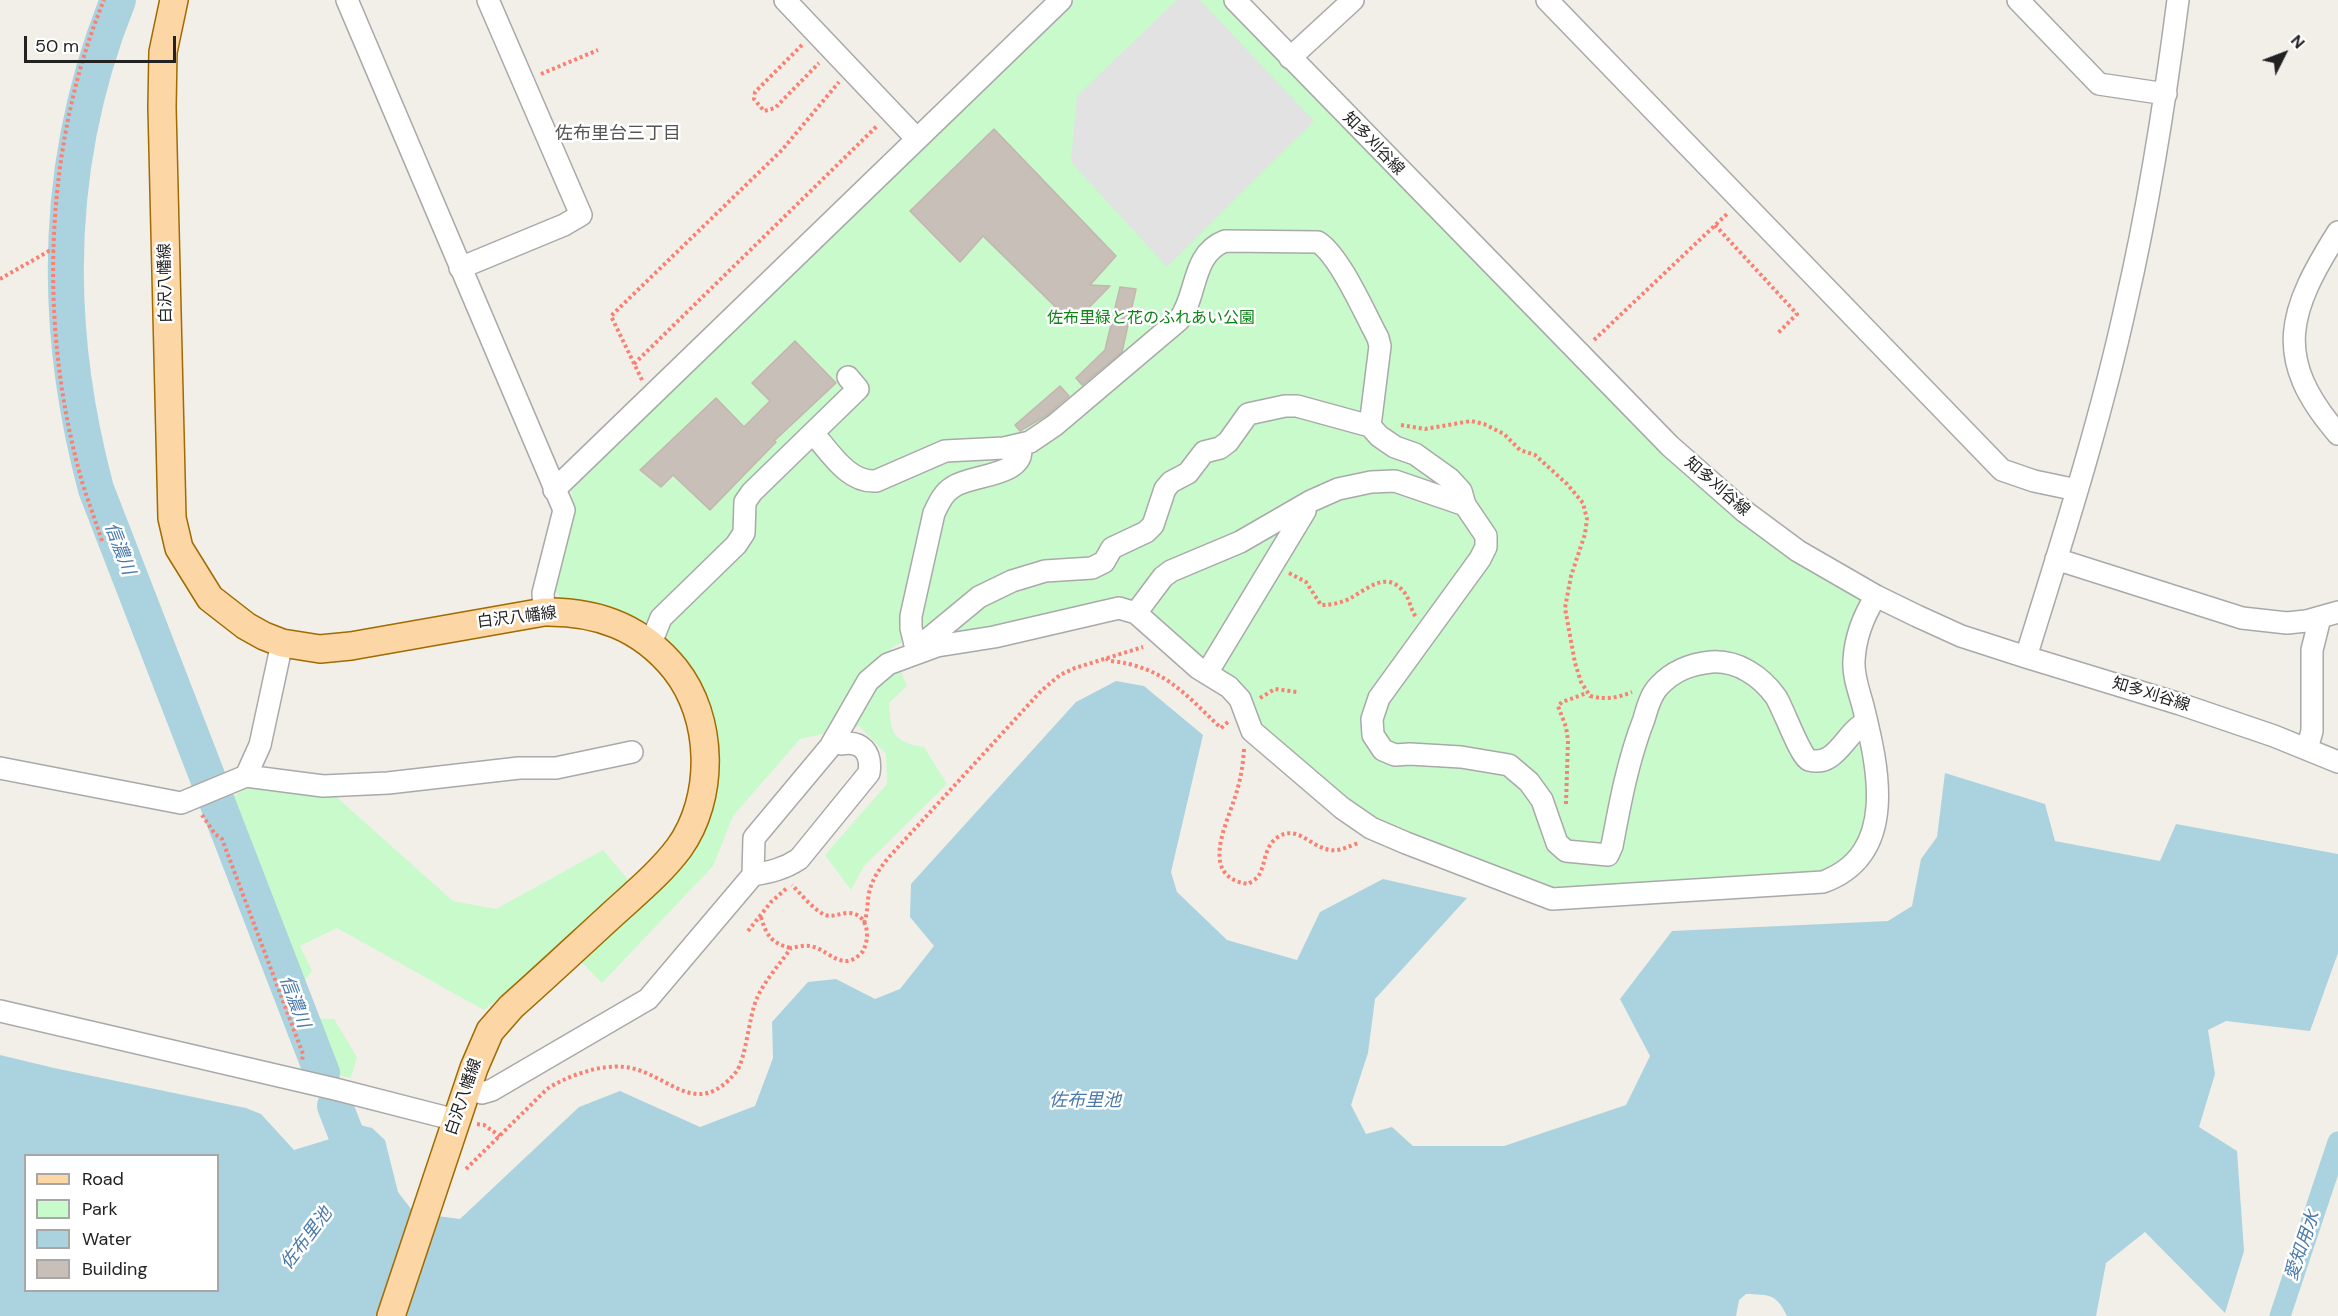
<!DOCTYPE html>
<html>
<head>
<meta charset="utf-8">
<style>
  body { margin:0 }
  #map { position:relative; width:2338px; height:1316px; overflow:hidden; background:#f2efe9; font-family:"DM Sans",sans-serif }
  canvas { display:block }
  .legend { position:absolute; left:24px; top:1154px; width:195px; height:138px; box-sizing:border-box; background:#fff; border:2px solid #a7a7a7; margin:0; padding:8px 10px; list-style:none; font-size:18px; color:#222 }
  .legend li { display:flex; align-items:center; gap:12px; height:30px }
  .legend b { width:30px; border:2px solid #a7a7a7 }
  .north { position:absolute; left:2254px; top:24px; width:60px; height:60px; -webkit-text-stroke:4px #fff; paint-order:stroke; rotate:48deg; font-size:16px; font-weight:700; line-height:24px; text-align:center; color:#222 }
  .north::after { content:''; display:block; margin:auto; width:21px; height:27px; background:#222; clip-path:polygon(50% 0,100% 100%,50% 72%,0 100%) }
  .scale { position:absolute; left:24px; top:36px; width:152px; height:27px; box-sizing:border-box; border:3px solid #222; border-top:0; padding-left:8px; font-size:18px; line-height:21px; white-space:nowrap; color:#222; -webkit-text-stroke:4px #fff; paint-order:stroke }
</style>
</head>
<body>
<div id="map">
<canvas width="2338" height="1316"></canvas>
<ul class="legend">
<li><b style="height:8px;background:#fcd6a4"></b>Road</li>
<li><b style="height:16px;background:#c8facc"></b>Park</li>
<li><b style="height:16px;background:#aad3df"></b>Water</li>
<li><b style="height:16px;background:#c7bfb8"></b>Building</li>
</ul>
<div class="north">N</div>
<div class="scale">50 m</div>
</div>
<script>
const c = document.querySelector('canvas').getContext('2d');
c.lineJoin = 'round';
function fill(path, color) { c.fillStyle = color; c.fill(path, 'evenodd'); }
function strokePath(path, color, width, dash) { c.strokeStyle = color; c.lineWidth = width; c.lineCap = dash ? 'butt' : 'round'; c.setLineDash(dash || []); c.stroke(path); }
function drawText(font, color, halo, rows, align = 'center') {
  c.font = font + ' "DM Sans","Noto Sans JP",sans-serif'; c.lineWidth = 5; c.setLineDash([]); c.textBaseline = 'middle'; c.strokeStyle = halo; c.fillStyle = color; for (const [text, x, y, turn = 0] of rows) {
    c.save(); c.translate(x, y); c.rotate((+turn || 0) * Math.PI / 180); c.textAlign = isNaN(turn) ? turn : align; if (halo) c.strokeText(text, 0, 0); c.fillText(text, 0, 0); c.restore();
  }
}
fill(new Path2D(`
  M1074,0H1235L1670,446L1876,596L1864,617L1863,706L1871,839L1836,877L1552,899L1406,843L1252,731L1244,689L1148,613L989,628L944,635L923,631L891,648L907,686L889,703C891,733 892,742 924,747L947,784L864,866L851,890L825,855L887,784L886,754L859,726L800,739L733,816L713,866L602,983L564,944L484,1010L337,928L300,946L312,971L294,993L305,1018L334,1019L357,1057L351,1078L311,1069L261,932L224,803L251,784L332,793L453,901L496,909L603,850L645,900C664,885 684,869 695,847C712,817 723,771 717,737C709,692 682,644 641,621C618,608 587,606 562,600L554,589L574,511L571,488Z`), '#c8facc');
fill(new Path2D(`
  M1177,0H1200L1314,121L1167,267L1071,162L1077,96Z`), '#e2e2e2');
fill(new Path2D(`
  M1116,681L1144,686L1203,735L1171,872L1177,892L1227,940L1297,960L1320,912L1383,879L1467,898L1375,999L1368,1053L1351,1105L1366,1134L1392,1127L1413,1146H1504L1626,1105L1650,1056L1620,999L1672,931L1888,921L1912,906L1921,859L1937,837L1945,773L2045,804L2055,841L2160,861L2176,824L2338,854V953L2310,1031L2226,1021L2208,1030L2215,1074L2199,1127L2237,1151L2244,1251L2225,1313L2145,1232L2106,1263L2096,1316H1787C1776,1293 1769,1295 1746,1294L1739,1300L1736,1316H0V1055L54,1068L246,1108L261,1114L294,1150L333,1138L348,1122L372,1128L385,1140L398,1192L414,1213L460,1219L579,1107L620,1091L700,1127L755,1106L773,1058L772,1022L808,982L836,979L875,999L900,989L934,946L910,917L911,884L1076,702ZM26,1156H218V1290H26Z`), '#aad3df');
strokePath(new Path2D(`
  M2280,1316L2338,1142`), '#aad3df', 21);
strokePath(new Path2D(`
  M118,0C54,159 52,325 96,489L322,1073
  M335,1106L355,1157L348,1172`), '#aad3df', 36);
const building = new Path2D(`
  M994,129L1116,256L1090,285L1110,286L1073,324L983,236L960,262L910,211Z
  M1120,287L1136,289L1122,352L1082,385L1076,378L1105,350Z
  M795,341L836,383L774,441L776,442L710,510L673,475L661,487L640,470L716,398L744,427L770,401L752,383Z
  M1060,386L1069,396L1047,415L1020,431L1015,425Z`);
fill(building, '#c7bfb8');
strokePath(building, '#c4b6ab', 1.5);
const minor = new Path2D(`
  M347,0L564,510L543,593L544,612
  M785,0L917,139
  M1235,0L1670,446L1744,511L1798,551L1876,596L1917,616L1961,636L2026,657L2180,704L2274,736L2338,762
  M1547,0L2002,470L2034,481L2077,490
  M2018,0L2099,84L2166,94
  M1290,58L1353,0
  M2338,232C2289,310 2271,357 2338,434
  M460,268L564,225L581,215L488,0
  M813,433C830,452 848,483 876,481L945,451L1004,448L1030,442L1055,425L1179,320C1198,295 1191,254 1225,241L1318,242C1340,256 1365,314 1378,338L1380,346L1370,426
  M554,490L1061,0
  M2056,559L2242,618L2287,623L2306,621L2338,612
  M1136,613L1163,577L1171,571L1240,542L1311,501L1338,489L1371,482L1395,481L1465,505L1486,536V547L1480,559L1379,698L1372,719L1373,735L1383,750L1395,755L1410,754L1461,757L1509,765L1529,782L1542,800L1557,843L1566,851L1608,855L1612,846C1620,803 1628,760 1644,719C1647,708 1651,694 1659,686C1674,670 1691,664 1711,662C1737,660 1761,676 1776,697C1783,708 1801,758 1809,760C1837,768 1846,730 1866,723
  M651,643L661,618L736,545L744,533L745,502L752,492L858,389L848,377
  M928,649L927,640L979,597L1012,581L1045,571L1092,568L1104,562L1112,548L1146,532L1153,525L1165,489L1171,482L1188,473L1204,452L1220,448L1228,442L1248,414L1285,406H1297L1370,426L1379,436L1395,447L1415,454L1450,479L1461,491L1465,505
  M917,653L911,628V616L934,513C939,503 943,493 953,487C971,474 1028,477 1020,445
  M2026,657C2062,541 2100,423 2126,304C2149,204 2165,102 2178,0
  M1207,673L1305,511L1306,504
  M2307,749L2312,731V650L2320,618
  M0,768L181,803L246,776L260,745L282,643
  M246,776L323,786L388,783L519,768H556L632,752
  M753,875C770,872 784,869 799,859L869,773C872,753 862,740 841,744L835,739
  M0,1011L335,1089L456,1120
  M466,1088L482,1093L492,1090L648,999L753,875L754,838L830,747L868,681L888,664L937,646L994,637L1119,608L1136,613L1198,668L1229,687L1240,699L1252,731L1342,808L1371,828L1406,843L1552,899L1823,882C1899,854 1878,767 1863,706C1859,691 1853,676 1854,661C1855,638 1864,615 1876,596`);
const major = new Path2D(`
  M174,0L163,52L162,107L172,518L179,548L210,598L246,626L264,636L282,643L320,649L351,646L544,612C597,611 641,627 675,669C714,718 715,798 679,848C661,872 637,892 615,912C580,944 546,976 511,1007L490,1031L474,1068L391,1316`);
strokePath(minor, '#a9a9a9', 24);
strokePath(major, '#a06b00', 30);
strokePath(new Path2D(`
  M802,45L755,92L754,99L764,111L775,108L819,63
  M541,74L598,50
  M1715,225L1797,314L1777,334
  M0,279L49,251H54
  M1594,340L1728,213
  M634,364L878,125
  M642,380L611,316L782,150L839,82
  M1401,425L1425,429L1471,421L1484,424L1504,434L1520,450L1535,455L1567,484L1583,503L1587,519L1585,534L1571,576L1565,608L1575,663L1581,682L1590,696C1606,700 1617,698 1632,692
  M102,541C96,522 89,504 83,485C38,331 43,148 104,0
  M1289,573L1306,582L1321,605C1332,605 1340,603 1349,599C1366,590 1386,570 1403,591C1410,598 1410,609 1416,617
  M1106,658L1110,661C1163,666 1185,694 1221,728L1228,722
  M1260,698L1275,689L1297,692
  M1244,749C1243,767 1240,783 1234,800C1225,828 1200,877 1248,884C1251,882 1257,879 1259,875C1266,863 1264,846 1278,837C1296,825 1310,845 1326,849C1337,853 1347,847 1358,843
  M1566,804L1568,740L1566,727L1558,706L1562,702L1587,693
  M202,815L215,834L222,839L303,1054L302,1061
  M761,917C766,935 772,944 791,948
  M864,923C868,913 867,903 869,893C872,879 880,868 889,857L1041,691L1060,675L1075,668L1143,647
  M748,931L771,902L787,888
  M477,1124L484,1125L500,1136
  M466,1169L547,1089C567,1076 600,1064 625,1067C668,1072 695,1122 736,1072C746,1060 749,1015 757,998C765,980 780,964 791,948C798,947 806,944 814,947C825,950 835,962 848,961C854,960 860,955 863,951C870,938 869,915 850,913C841,912 832,919 823,914C811,907 801,894 792,885`), '#fa8072', 4, [3, 3]);
strokePath(minor, '#fff', 21);
strokePath(major, '#fcd6a4', 27);
drawText('16px', '#222', '#fff', [
  ["知多刈谷線",1373,144,46],
  ["白沢八幡線",166,283,-91],
  ["知多刈谷線",1717,487,41],
  ["白沢八幡線",517,618,-7],
  ["知多刈谷線",2151,695,17],
  ["白沢八幡線",464,1097,-71]
]);
drawText('16px', '#0c8416', '#fff', [
  ["佐布里緑と花のふれあい公園",1151,319]
]);
drawText('18px', '#555', '#fff', [
  ["佐布里台三丁目",618,134]
]);
drawText('italic 18px', '#4a7aab', '#fff', [
  ["信濃川",119,549,69],
  ["信濃川",294,1002,69],
  ["佐布里池",1085,1101],
  ["佐布里池",307,1239,-53],
  ["愛知用水",2303,1246,-71]
]);
</script>
</body>
</html>
